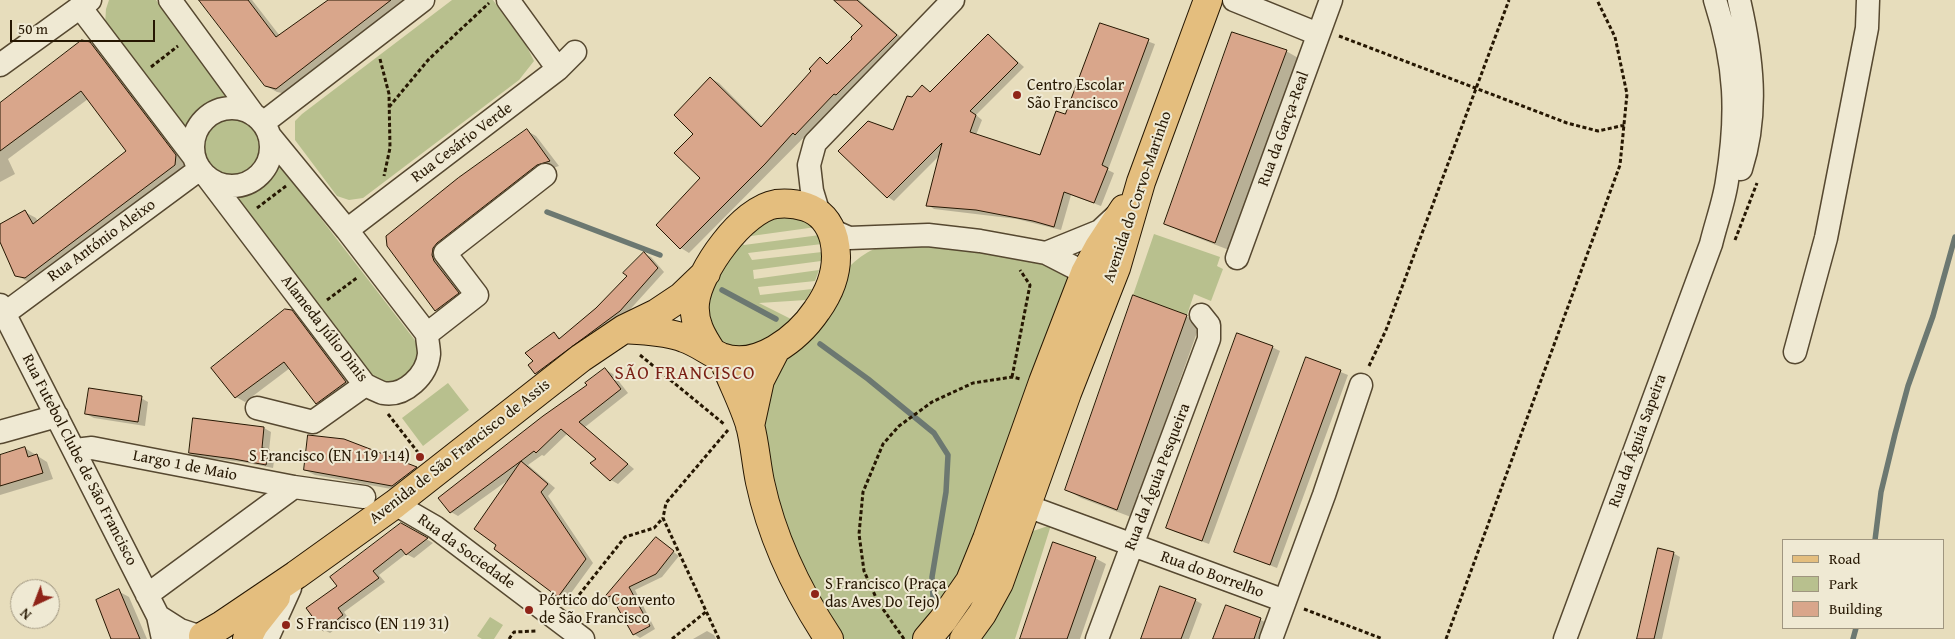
<!DOCTYPE html>
<html>
<head>
<meta charset="utf-8">
<style>
  body { margin:0 }
  #map { position:relative; width:1955px; height:639px; overflow:hidden; background:#e7ddbc; font-family:"Gentium Book Plus",serif }
  canvas { display:block }
  .legend { position:absolute; left:1782px; top:539px; width:162px; height:90px; box-sizing:border-box; background:#efe9d3; border:1px solid #9f957f; margin:0; padding:6px 9px; list-style:none; font-size:15px; color:#261702 }
  .legend li { display:flex; align-items:center; gap:10px; height:25px }
  .legend b { width:25px; border:1px solid #9f957f }
  .north { position:absolute; left:10px; top:579px; width:50px; height:50px; box-sizing:border-box; background:#efe9d3; border:1px solid #9f957f; border-radius:50%; rotate:223deg; font-size:14px; font-weight:700; line-height:20px; text-align:center; color:#261702 }
  .north::after { content:''; display:block; margin:auto; width:18px; height:22px; background:#8f2418; clip-path:polygon(50% 0,100% 100%,50% 72%,0 100%) }
  .scale { position:absolute; left:10px; top:20px; width:145px; height:22px; box-sizing:border-box; border:2px solid #261702; border-top:0; padding-left:6px; font-size:15px; line-height:18px; white-space:nowrap; color:#261702; -webkit-text-stroke:4px #efe9d3; paint-order:stroke }
</style>
</head>
<body>
<div id="map">
<canvas width="1955" height="639"></canvas>
<ul class="legend">
<li><b style="height:6px;background:#e4be7e"></b>Road</li>
<li><b style="height:14px;background:#b8c08e"></b>Park</li>
<li><b style="height:14px;background:#d9a68b"></b>Building</li>
</ul>
<div class="north">N</div>
<div class="scale">50 m</div>
</div>
<script>
const c = document.querySelector('canvas').getContext('2d');
c.lineJoin = 'round';
function fill(path, color) { c.fillStyle = color; c.fill(path, 'evenodd'); }
function strokePath(path, color, width, dash) { c.strokeStyle = color; c.lineWidth = width; c.lineCap = dash ? 'butt' : 'round'; c.setLineDash(dash || []); c.stroke(path); }
function drawText(font, color, halo, rows, align = 'center') {
  c.font = font + ' "Gentium Book Plus",serif'; c.lineWidth = 4; c.setLineDash([]); c.textBaseline = 'middle'; c.strokeStyle = halo; c.fillStyle = color; for (const [text, x, y, turn = 0] of rows) {
    c.save(); c.translate(x, y); c.rotate((+turn || 0) * Math.PI / 180); c.textAlign = isNaN(turn) ? turn : align; if (halo) c.strokeText(text, 0, 0); c.fillText(text, 0, 0); c.restore();
  }
}
fill(new Path2D(`
  M109,0H156L230,99C207,103 196,108 186,131L105,25L106,9Z
  M452,0H493L526,45L534,61L519,80L363,198L349,200L337,196L295,140V121L302,114Z
  M202 146a29 29 0 1 1 58 0a29 29 0 1 1-58 0Z
  M278,163L414,339L420,351L414,374C395,382 386,389 368,374L236,196C255,190 269,182 278,163Z
  M789,215L802,217L816,227L744,237C759,226 772,219 789,215Z
  M1154,234L1220,257L1217,266L1223,269L1211,301L1194,294L1187,315L1133,295Z
  M820,235L822,244L748,253L752,260L822,252L821,261L753,270L754,279L819,270L815,281L758,287L760,295L812,289L806,300L759,303L791,319C780,329 754,352 739,349C731,348 723,344 716,341L706,309L709,290L740,241L744,245Z
  M903,239L1041,262L1075,277L965,574L919,639H844L827,616L806,579L770,484L764,432L767,380L848,268C866,250 879,246 903,239Z
  M448,383L469,410L423,446L402,418Z
  M1051,525L1015,639H975L1030,532Z
  M490,617L503,625L494,639H482L477,636Z`), '#b8c08e');
fill(new Path2D(`
  M202,0H252L280,36L328,0H411L287,94L277,92L266,86Z
  M836,0H859L904,40L843,98L689,253L681,248L701,178L695,134L710,78L719,83L763,127L812,71L820,59L829,64L854,39L864,25Z
  M1101,24L1155,44L1108,170L1114,173L1101,206L1071,195L1061,230L1017,219L934,209L928,205L940,155L894,201L888,197L839,151L894,132L912,99L922,86L931,93L988,36L994,40L1024,67L976,115L982,120L976,135L1041,156L1066,116Z
  M90,43L101,50L187,162L186,171L37,283L27,281L16,275L0,239V226L25,212L36,218L38,222L128,152L88,99L8,159L15,174L0,182V104Z
  M1286,51L1300,59L1229,250L1180,231L1166,223Z
  M527,131L536,136L559,166L547,170L446,248L467,298L446,315L436,310L388,245Z
  M645,254L651,257L664,272L626,314L543,377L536,373L554,333L561,339L597,309L628,276Z
  M291,311L301,317L354,388L325,408L316,403L290,368L245,402L236,397Z
  M1186,316L1200,324L1131,517L1081,498L1067,490Z
  M1272,347L1280,351L1209,544L1175,532L1168,528Z
  M1306,358L1348,375L1277,568L1243,555Z
  M606,370L613,374L628,393L585,427L634,469L618,484L611,480L598,459L568,433L544,456L542,455L528,465L555,488L548,496L593,563L566,600L558,596L511,478L458,516L451,512Z
  M141,398L148,402L145,426L94,418L86,414Z
  M194,420L264,428L271,432L269,451L275,455L273,468L242,462L197,457L190,453Z
  M344,440L417,468L425,473L402,491L315,475L305,470Z
  M25,448L47,462L53,479L0,495V456Z
  M401,524L433,543L414,558L406,554L379,575L385,582L344,612L349,619L330,633L324,630L338,586Z
  M656,539L679,556L662,577L635,590L655,629L640,638L634,634L615,600L610,602L605,599Z
  M1673,553L1680,557L1662,639H1638Z
  M1095,558L1106,564L1080,639H1021Z
  M118,591L129,597L147,639H112Z
  M1195,600L1202,604L1189,639H1142Z
  M1226,607L1268,623L1262,639H1215Z
  M707,631L714,635L716,639H693Z`), '#0003');
strokePath(new Path2D(`
  M547,212L660,255
  M722,290L776,319
  M820,344L868,379L934,433L948,455L946,492L932,577L933,598L936,607
  M1875,540L1881,492L1895,434L1908,386L1933,316L1955,237
  M1853,639L1856,628`), '#6c7871', 5.5);
const building = new Path2D(`
  M199,0H248L276,37L328,0H391L276,89L265,86Z
  M834,0H857L897,35L836,95L834,94L795,135L793,133L765,164L680,249L656,225L700,178L674,153L693,134L674,115L710,77L761,127L811,71L809,69L820,57L827,64L852,39L851,37L862,26Z
  M1100,23L1149,39L1102,165L1108,168L1094,203L1064,192L1054,227L1033,221L976,210L926,206L942,143L887,198L838,151L868,121L893,130L907,96L912,97L922,85L930,92L988,34L1018,63L970,111L976,115L970,132L1040,155L1056,111L1065,114Z
  M1232,32L1287,50L1215,243L1164,224Z
  M82,40L90,42L176,155L175,165L25,278L15,276L0,242V224L25,210L33,224L126,151L81,91L0,151V103Z
  M527,129L550,161L537,165L437,243L433,248L432,255L434,261L459,293L435,311L387,246L386,236L458,178Z
  M644,252L658,268L620,311L535,374L528,365L533,361L525,353L554,332L559,339L596,308L627,276L623,273Z
  M1133,295L1187,315L1117,510L1065,490Z
  M285,309L292,310L346,382L316,404L284,362L235,398L211,368Z
  M1237,333L1273,346L1202,541L1166,528Z
  M1306,357L1341,370L1270,565L1234,552Z
  M605,368L621,389L579,422L628,464L610,481L590,463L596,459L561,429L536,453L534,451L521,461L548,484L541,492L586,559L558,597L494,549L496,545L474,529L521,461L450,513L438,498L543,416L587,385L585,383Z
  M89,388L142,396L138,422L85,414Z
  M193,418L264,427L262,448L269,449L266,465L234,459L189,453Z
  M308,435L344,439L417,467L392,486L304,470Z
  M25,447L28,457L37,454L43,473L0,486V455Z
  M401,523L428,538L406,555L401,549L373,571L379,578L338,608L343,615L323,631L306,608L337,586L330,577Z
  M656,537L674,551L656,574L629,587L650,626L633,635L611,596L603,599Z
  M1053,542L1096,557L1067,639H1020Z
  M1658,548L1674,552L1654,639H1637Z
  M1160,586L1196,599L1181,639H1141Z
  M119,589L140,639H111L96,600Z
  M1226,605L1261,618L1254,639H1213Z`);
fill(building, '#d9a68b');
strokePath(building, '#261702', 1);
const minor = new Path2D(`
  M170,0L254,115
  M508,0L558,69
  M1234,0L1318,34
  M1739,0C1752,56 1759,113 1741,169
  M80,7L194,157
  M0,65L90,0
  M193 147a39 39 0 1 1 78 0a39 39 0 1 1-78 0Z
  M263,123L423,0
  M208,178L365,385C370,387 377,391 383,393C405,397 427,375 429,354C429,348 427,340 427,334L347,230L269,135
  M819,214L812,191L809,165L815,143L953,0
  M347,230L558,69L575,52
  M831,230L849,238L928,235L980,241L1046,253L1085,273L1093,280L1095,285
  M1046,253L1100,231L1115,217
  M1237,258L1331,0
  M0,305L158,616L163,639
  M4,314L200,169
  M427,334L477,295L445,253L545,175
  M1795,352L1826,238L1867,28L1868,0
  M257,408L313,422L365,385
  M0,432L57,416
  M75,450L92,448L294,487L364,497
  M395,504L435,527L583,639
  M1027,506L1285,601
  M147,595L294,487
  M158,616L180,630L198,636
  M267,639L290,588
  M1097,639L1209,339V325L1201,315
  M1271,639L1324,495L1361,385
  M1565,639L1711,244C1716,223 1724,202 1727,181C1738,114 1736,65 1715,0`);
const major = new Path2D(`
  M624,329C644,331 666,331 684,338C697,342 709,352 721,357C757,371 798,338 817,310C832,289 840,265 834,239C830,224 821,212 806,207C797,204 785,203 776,204C743,209 698,271 695,303C693,322 702,337 712,352
  M723,358C731,380 743,402 750,425C755,444 756,463 760,482C772,538 798,592 829,639
  M750,426L760,380L776,349
  M203,636L222,625L296,575L395,504L581,358L624,329L657,313L681,297L706,273
  M247,639L254,625L276,597
  M927,639L943,620L970,581L987,539L1043,382L1085,273L1099,247L1124,209
  M964,639L982,614L999,583L1067,393L1116,268L1141,182L1208,0`);
strokePath(minor, '#564830', 25);
strokePath(major, '#261702', 30);
strokePath(new Path2D(`
  M1339,36L1567,123L1598,131L1625,125
  M380,59L389,94L390,148L384,176
  M151,67L178,46
  M389,107L429,59L489,3
  M257,208L286,186
  M1735,240L1757,183
  M327,300L358,277
  M640,355L724,424
  M1369,366L1386,330L1509,0
  M1012,377L1030,285L1020,270
  M388,414L420,455
  M571,605L625,537L654,528L663,518
  M1304,609L1383,639
  M509,639L514,632L537,631
  M672,639L707,611
  M719,639L663,518L666,503L728,430
  M904,639L878,602L864,571L859,534L863,492L883,444L899,426L932,402L973,383L1012,377L1021,379
  M1446,639L1620,165L1627,94L1615,37L1597,0`), '#261702', 3, [4, 2.5]);
strokePath(minor, '#efe9d3', 22);
strokePath(major, '#e4be7e', 28);
for (const [x, y, r, color] of [
  [1017,95,5,"#8f2418"],
  [420,457,5,"#8f2418"],
  [815,594,5,"#8f2418"],
  [529,610,5,"#8f2418"],
  [286,625,5,"#8f2418"]
]) { const dot = new Path2D(); dot.arc(x, y, r, 0, 2 * Math.PI); c.fillStyle = color; c.fill(dot); strokePath(dot, '#efe9d3', 2); }
drawText('16px', '#261702', '#efe9d3', [
  ["Centro Escolar",1027,86],
  ["São Francisco",1027,104],
  ["S Francisco (EN 119 114)",410,457,"right"],
  ["S Francisco (Praça",825,585],
  ["das Aves Do Tejo)",825,603],
  ["Pórtico do Convento",539,601],
  ["de São Francisco",539,619],
  ["S Francisco (EN 119 31)",296,625]
], 'left');
drawText('16px', '#261702', '#efe9d3', [
  ["Rua da Garça-Real",1284,129,-70],
  ["Rua Cesário Verde",462,143,-37],
  ["Avenida do Corvo-Marinho",1138,197,-71],
  ["Rua António Aleixo",102,241,-36],
  ["Alameda Júlio Dinis",324,329,52],
  ["Rua da Águia Sapeira",1638,441,-70],
  ["Avenida de São Francisco de Assis",460,452,-38],
  ["Rua Futebol Clube de São Francisco",79,460,63],
  ["Largo 1 de Maio",185,466,11],
  ["Rua da Águia Pesqueira",1158,477,-69],
  ["Rua da Sociedade",466,552,36],
  ["Rua do Borrelho",1212,575,20]
]);
c.letterSpacing = '1px';
drawText('19px', '#7a1f14', '#efe9d3', [
  ["SÃO FRANCISCO",685,374]
]);
c.letterSpacing = '0px';
</script>
</body>
</html>
